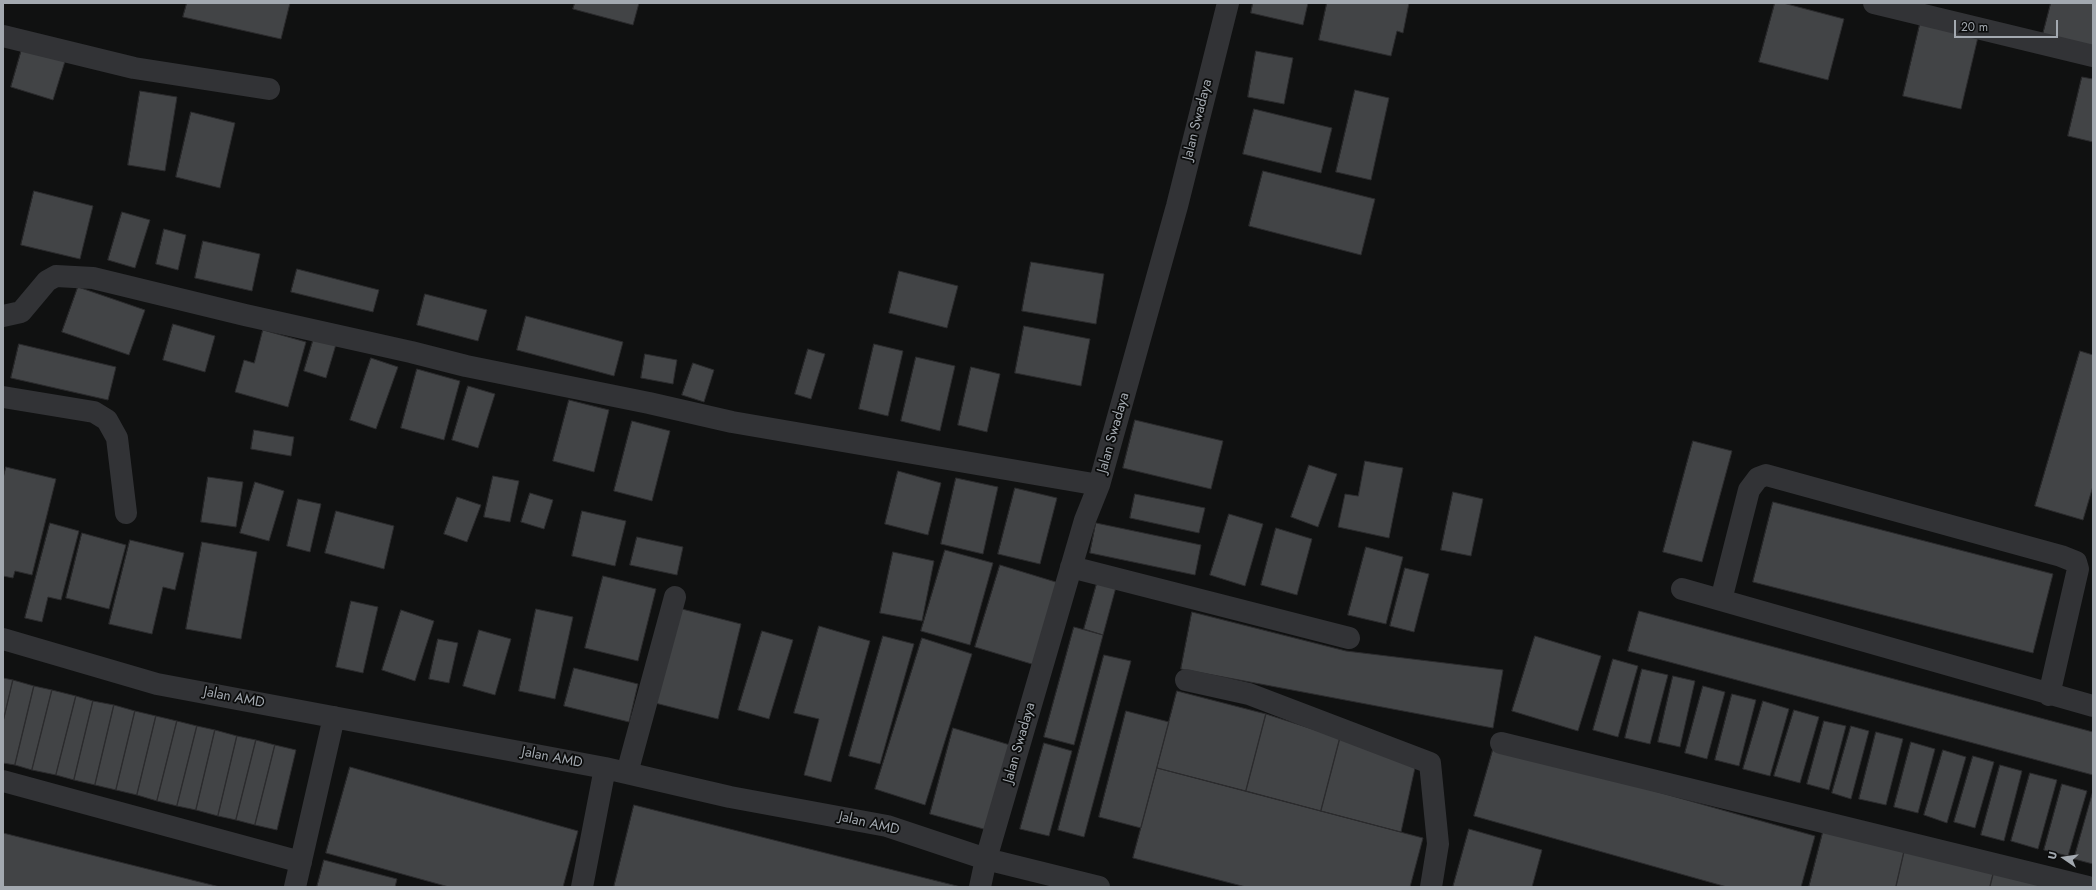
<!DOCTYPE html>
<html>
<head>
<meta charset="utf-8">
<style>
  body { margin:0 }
  #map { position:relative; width:2096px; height:890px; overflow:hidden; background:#101111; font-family:Jost,sans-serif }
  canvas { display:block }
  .frame { position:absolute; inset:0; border:4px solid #a3a9b0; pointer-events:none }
  .north { position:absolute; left:2044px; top:838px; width:40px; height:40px; -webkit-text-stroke:3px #0b0c0c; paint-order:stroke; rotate:283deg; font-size:11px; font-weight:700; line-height:16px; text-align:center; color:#a3a9b0 }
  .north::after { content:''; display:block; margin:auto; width:14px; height:18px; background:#a3a9b0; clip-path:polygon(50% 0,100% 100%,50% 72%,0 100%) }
  .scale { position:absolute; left:1954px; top:20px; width:104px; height:18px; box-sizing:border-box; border:2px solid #a3a9b0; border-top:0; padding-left:5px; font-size:12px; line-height:14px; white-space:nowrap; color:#a3a9b0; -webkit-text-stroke:3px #0b0c0c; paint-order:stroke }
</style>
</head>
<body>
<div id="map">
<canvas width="2096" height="890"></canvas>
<div class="frame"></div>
<div class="north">U</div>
<div class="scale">20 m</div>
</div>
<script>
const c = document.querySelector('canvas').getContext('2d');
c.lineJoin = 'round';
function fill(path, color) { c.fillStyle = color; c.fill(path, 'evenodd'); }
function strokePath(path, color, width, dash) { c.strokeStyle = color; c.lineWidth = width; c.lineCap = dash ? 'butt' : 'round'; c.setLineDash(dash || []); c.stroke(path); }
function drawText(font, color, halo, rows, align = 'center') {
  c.font = font + ' Jost,sans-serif'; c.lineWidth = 3.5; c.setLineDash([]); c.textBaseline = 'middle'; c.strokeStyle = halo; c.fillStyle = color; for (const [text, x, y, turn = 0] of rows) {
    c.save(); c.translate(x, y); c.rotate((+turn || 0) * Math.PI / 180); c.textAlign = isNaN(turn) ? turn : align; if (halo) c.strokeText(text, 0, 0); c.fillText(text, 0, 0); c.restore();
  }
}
const building = new Path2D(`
  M187,3H290L281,39L183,17Z
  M575,3H639L633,25L573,9Z
  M1253,3H1308L1303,25L1251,13Z
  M1327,3H1409L1403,33L1397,31L1391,56L1319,40Z
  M1775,3H1783L1844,19L1828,80L1759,62Z
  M2051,3H2093V48L2043,34Z
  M1920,24L1978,37L1961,109L1903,96Z
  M23,45L66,58L53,100L11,87Z
  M1256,51L1293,58L1284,104L1248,97Z
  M2082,77L2093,79V142L2068,136Z
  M1355,90L1389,98L1371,180L1336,172Z
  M140,91L177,97L165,171L128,165Z
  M1254,109L1332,128L1321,173L1243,154Z
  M191,112L235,123L220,188L176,177Z
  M1263,171L1375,199L1361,255L1249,226Z
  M34,191L93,206L80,259L21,245Z
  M122,212L150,220L135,268L108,260Z
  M164,229L186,235L178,270L156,264Z
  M203,241L260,254L252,291L195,278Z
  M1031,262L1104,274L1096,324L1022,311Z
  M297,269L379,290L373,312L291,292Z
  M899,271L958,286L947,328L889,313Z
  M78,287L145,310L129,355L62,332Z
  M425,294L487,310L478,341L417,325Z
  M526,316L623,342L614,376L517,350Z
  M173,324L215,336L205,372L163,360Z
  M1024,326L1090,339L1081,386L1015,373Z
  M263,330L306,342L288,407L235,392L244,360L254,363Z
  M315,334L337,341L326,378L304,371Z
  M19,344L116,367L108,400L11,378Z
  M874,344L903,351L888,416L859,409Z
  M808,349L825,354L811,399L795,394Z
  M2080,351L2093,355V486L2083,520L2035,506Z
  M645,354L677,360L673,384L641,378Z
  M916,357L955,366L940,431L901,421Z
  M371,358L398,367L376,429L350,420Z
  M693,363L714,370L704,402L682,395Z
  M971,367L1000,374L987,432L958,425Z
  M417,369L460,381L444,440L401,428Z
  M468,386L495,394L478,448L452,440Z
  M569,400L609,410L594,472L553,461Z
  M1135,420L1223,441L1211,489L1123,468Z
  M632,421L670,431L652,501L614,491Z
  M254,430L294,437L291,456L251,449Z
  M1693,441L1732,451L1702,562L1663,552Z
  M1365,461L1403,468L1389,538L1338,527L1345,494L1358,496Z
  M1309,465L1337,474L1318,527L1291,517Z
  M6,467L56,479L32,575L15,571L13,578L3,576V479Z
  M898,471L941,483L928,535L885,524Z
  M493,476L519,481L510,522L484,517Z
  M208,477L243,482L236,527L201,522Z
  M956,478L998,487L983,554L941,544Z
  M255,482L284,491L269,541L240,533Z
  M1015,488L1057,498L1040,564L998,554Z
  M1453,492L1483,499L1471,556L1441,550Z
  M530,493L553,500L544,529L521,522Z
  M1135,494L1205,508L1199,533L1130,518Z
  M457,497L481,505L467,542L444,534Z
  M298,499L321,504L310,552L287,546Z
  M1773,502L2053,574L2033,653L1753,582Z
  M336,511L394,526L384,569L325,553Z
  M582,511L626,521L615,566L572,556Z
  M1229,514L1263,524L1245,586L1210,575Z
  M50,523L79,531L61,600L48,597L42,622L25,618Z
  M1096,523L1201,545L1195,575L1090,553Z
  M1276,528L1312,539L1297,595L1261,585Z
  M82,533L126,545L109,609L66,598Z
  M637,537L683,547L677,575L630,565Z
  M130,540L184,553L175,590L163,587L152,634L109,624Z
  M202,542L257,552L241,639L186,629Z
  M1366,547L1403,557L1386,624L1348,615Z
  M945,550L993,563L970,645L921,631Z
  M893,552L934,561L922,621L880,613Z
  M1000,565L1059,583L1035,665L975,647Z
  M1405,568L1429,574L1414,632L1390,626Z
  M603,576L656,589L638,661L585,648Z
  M1097,583L1116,587L1103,635L1084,629Z
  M351,601L378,607L363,673L336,667Z
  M678,608L741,624L718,719L655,703Z
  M536,609L573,617L555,699L519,691Z
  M401,610L434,621L415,681L382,670Z
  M1639,611L2093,732V775L1628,651Z
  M1192,612L1346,651L1503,670L1493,728L1181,669Z
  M819,626L870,641L831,782L804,775L819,719L794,713Z
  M1074,627L1103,635L1074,745L1044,737Z
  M479,630L511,639L495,695L463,686Z
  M762,631L793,640L769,719L738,710Z
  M883,636L914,644L880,764L849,756Z
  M1535,636L1601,656L1578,731L1512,711Z
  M922,638L972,654L925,805L875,789Z
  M438,639L458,643L449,683L429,679Z
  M1104,655L1131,661L1084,837L1058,830Z
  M1613,659L1638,666L1618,737L1593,730Z
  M574,668L638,684L629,722L564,706Z
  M1642,669L1668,675L1650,744L1625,738Z
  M1673,676L1695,681L1680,747L1658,742Z
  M3,678L13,680L3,722Z
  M13,680L34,686L15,765L3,763V722Z
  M34,686L52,690L32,770L15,765Z
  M1703,686L1725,692L1707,759L1685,753Z
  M52,690L76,696L56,775L32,770Z
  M1177,691L1266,714L1246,791L1157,768Z
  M1732,694L1756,700L1739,766L1715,760Z
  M76,696L93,701L74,780L56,775Z
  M93,701L114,705L95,785L74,780Z
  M1763,701L1789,709L1770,776L1743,769Z
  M114,705L135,711L116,790L95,785Z
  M1794,710L1819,717L1800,783L1774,776Z
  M135,711L156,716L137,795L116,790Z
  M1126,711L1169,722L1141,828L1099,817Z
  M1266,714L1340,738L1321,811L1246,791Z
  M156,716L177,721L157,801L137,795Z
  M177,721L197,726L177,806L157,801Z
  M1824,721L1846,726L1829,790L1807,784Z
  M197,726L215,730L196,810L177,806Z
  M1851,726L1869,731L1851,799L1832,793Z
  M953,728L1010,745L987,830L930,814Z
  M215,730L237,736L218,816L196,810Z
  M1876,732L1903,739L1886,805L1859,799Z
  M237,736L256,740L236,820L218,816Z
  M1340,738L1416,763L1401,832L1321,811Z
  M256,740L275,745L255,825L236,820Z
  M1911,742L1935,749L1918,813L1894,807Z
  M1044,743L1072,751L1049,836L1020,829Z
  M275,745L296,750L277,830L255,825Z
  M1494,746L1815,836L1801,887H1727L1474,816Z
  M1943,750L1966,757L1947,823L1924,815Z
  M1973,756L1994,762L1975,828L1954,822Z
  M2000,765L2022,771L2004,841L1981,835Z
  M350,767L578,831L563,887H449L326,853Z
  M1157,768L1423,838L1410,887H1246L1133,858Z
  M2030,773L2057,780L2038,849L2011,841Z
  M2062,784L2087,791L2068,856L2044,850Z
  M2093,791V864L2074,859Z
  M634,805L961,887H614Z
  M1824,828L1905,848L1896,887H1809Z
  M1469,829L1542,850L1532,887H1453Z
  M3,833L220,887H3Z
  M1905,848L1994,871L1990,887H1896Z
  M324,860L397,879L395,887H317Z
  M1994,871L2060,887H1990Z`);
fill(building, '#424446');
strokePath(building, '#2b2b2d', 1);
strokePath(new Path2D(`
  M1874,3L2093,56
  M3,36L134,68L269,89
  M3,316L21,312L47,281L56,276L93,278L245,315L411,352L466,366L649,403L732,422L1099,485
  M3,397L94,412L107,420L117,438L126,513
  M1071,567L1349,638
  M1682,589L2093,706
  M1721,600L1749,490L1758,478L1766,475L2061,556L2076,562L2078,569L2049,695
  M3,639L157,684L605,768L730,797L887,826L986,859L1099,887
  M1186,680L1249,694L1430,763L1438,844L1431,887
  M1501,743L2088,887
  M627,773L675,597
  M3,781L301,862
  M295,887L334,717
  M582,887L605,768
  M980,887L986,859L1085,520L1099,485L1177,206L1228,3`), '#323336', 22);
drawText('14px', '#a3a9b0', '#0b0c0c', [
  ["Jalan Swadaya",1198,120,-76],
  ["Jalan Swadaya",1114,433,-74],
  ["Jalan AMD",234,698,11],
  ["Jalan Swadaya",1020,743,-74],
  ["Jalan AMD",552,758,11],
  ["Jalan AMD",869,824,13]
]);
</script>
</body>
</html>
